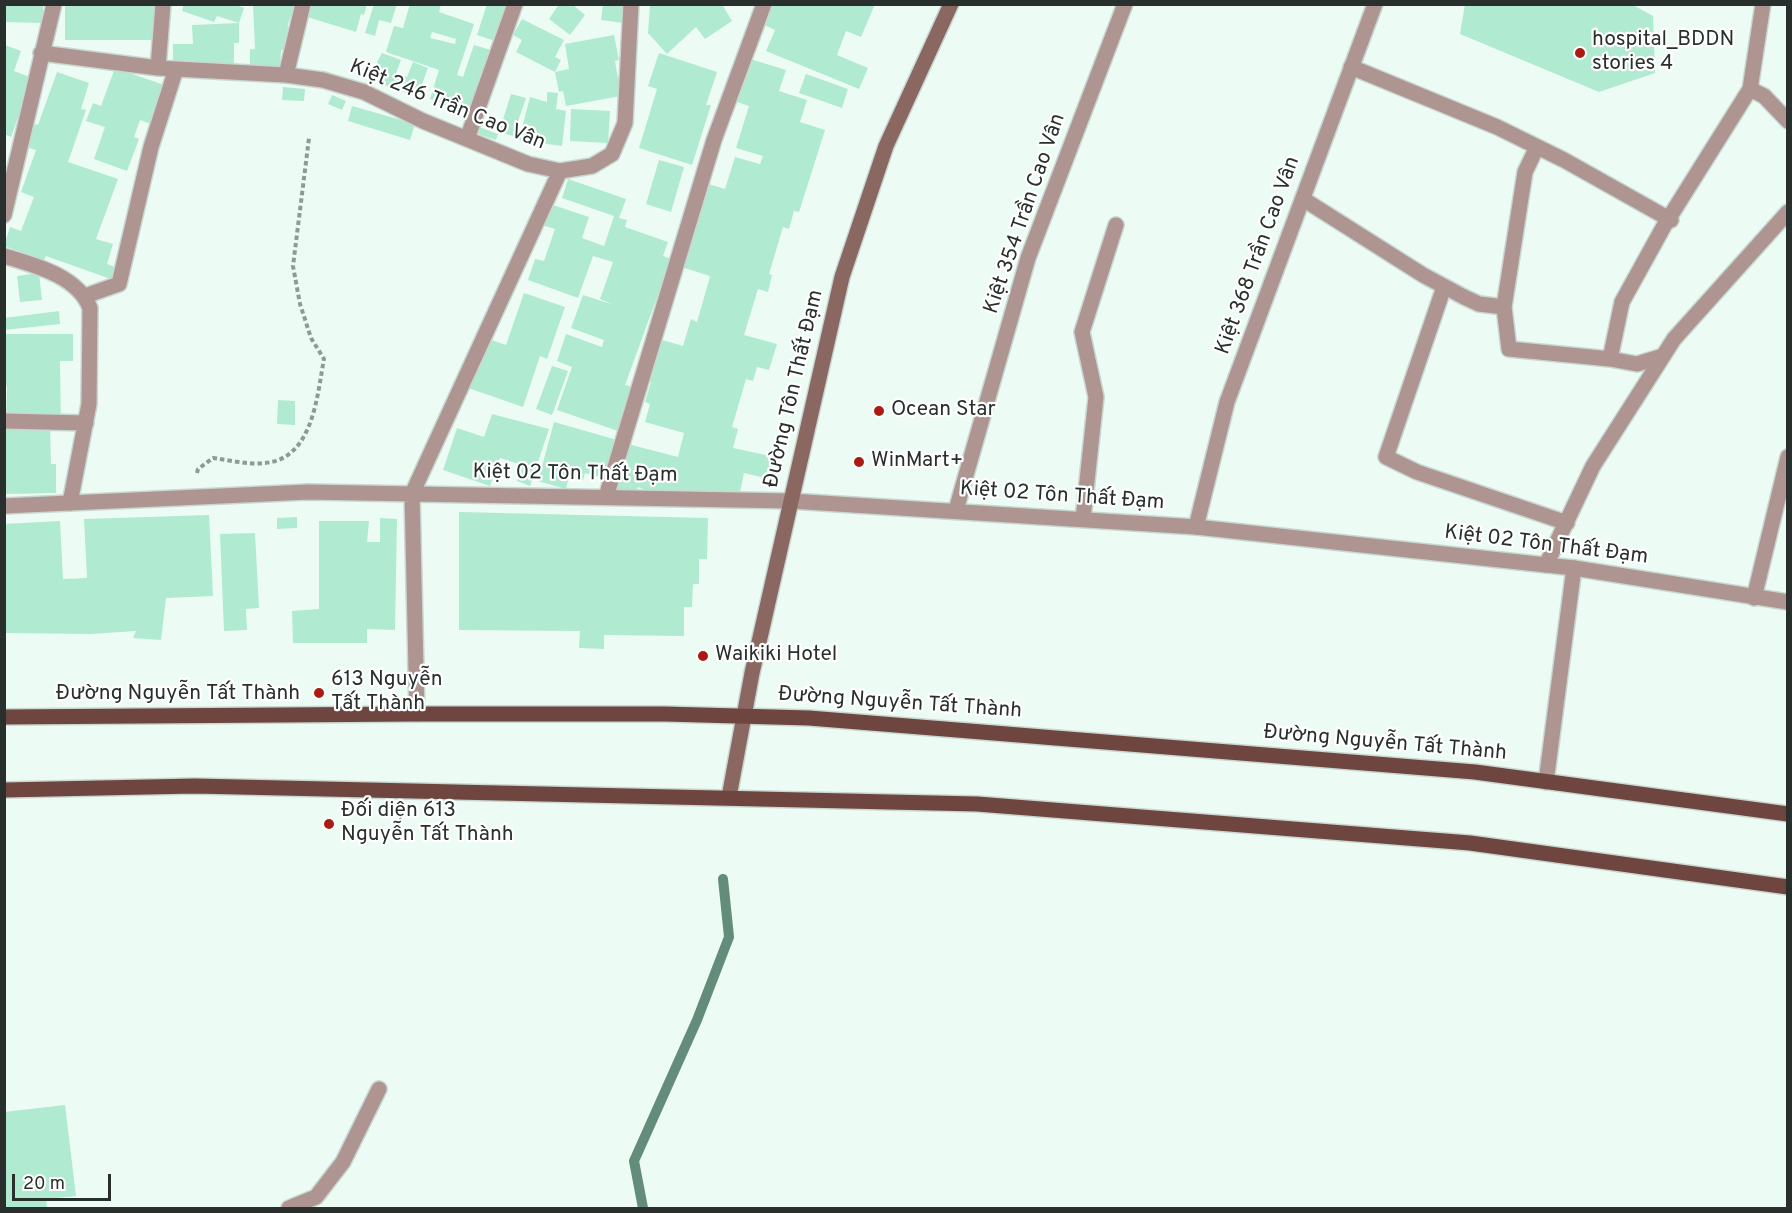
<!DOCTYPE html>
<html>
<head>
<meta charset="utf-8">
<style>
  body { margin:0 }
  #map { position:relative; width:1792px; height:1213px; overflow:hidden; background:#ecfcf5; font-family:Overpass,sans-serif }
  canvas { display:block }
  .frame { position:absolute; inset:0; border:6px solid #292f2d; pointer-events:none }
  .scale { position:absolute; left:12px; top:1174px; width:99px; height:27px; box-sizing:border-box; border:3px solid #292f2d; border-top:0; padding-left:8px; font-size:18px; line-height:21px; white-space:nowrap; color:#292f2d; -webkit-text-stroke:4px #fff; paint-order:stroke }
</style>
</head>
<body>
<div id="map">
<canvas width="1792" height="1213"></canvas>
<div class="frame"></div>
<div class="scale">20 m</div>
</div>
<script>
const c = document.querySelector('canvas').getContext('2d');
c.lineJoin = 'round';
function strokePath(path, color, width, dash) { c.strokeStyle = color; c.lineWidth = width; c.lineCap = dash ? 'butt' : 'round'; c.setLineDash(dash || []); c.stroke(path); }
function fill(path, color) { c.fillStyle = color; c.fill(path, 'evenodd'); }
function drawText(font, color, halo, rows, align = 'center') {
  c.font = font + ' Overpass,sans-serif'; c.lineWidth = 4.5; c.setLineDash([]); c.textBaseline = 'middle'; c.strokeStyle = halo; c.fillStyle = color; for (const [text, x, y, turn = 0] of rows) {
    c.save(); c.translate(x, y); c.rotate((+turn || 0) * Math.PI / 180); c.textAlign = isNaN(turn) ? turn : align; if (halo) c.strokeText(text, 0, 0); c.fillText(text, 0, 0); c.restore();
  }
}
strokePath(new Path2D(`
  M643,1208L634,1161L697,1020L729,937L723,879`), '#638c7b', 10);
fill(new Path2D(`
  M4,4H43V23L4,22Z
  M65,4H155V40H65Z
  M184,4H234L244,8L239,23L217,16L214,22L182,11Z
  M253,4H295L288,24L287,51L281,50L280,67L250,65V49H255Z
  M308,4H367L364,15L361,14L356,32L304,16Z
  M374,4H397L391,23L379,20L375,36L365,33Z
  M410,4H441L439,12L474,24L457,75L463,77L474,45L494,51L473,116L430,99L439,70L386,52L394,26L403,28ZM432,32L456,39L455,44L430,38Z
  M487,4H516L507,45L477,35Z
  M559,4H572L585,15L570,35L549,19Z
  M722,4L732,21L705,39L696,27L667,54L648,33L650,4Z
  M767,4H875L861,37L846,31L837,55L868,68L859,89L766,51L775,30L762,24Z
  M1465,4H1631L1653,16L1655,73L1599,92L1460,34Z
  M603,5H625L623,23L601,20Z
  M522,19L564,40L555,57L561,60L555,72L569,69L565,44L614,35L619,60L615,61L621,96L566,106L563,91L559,92L555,72L516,52L522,40L513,35Z
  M239,23V43H234V63L173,65V44H193L192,25Z
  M5,45L21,51L14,71L32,78L11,137L4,134Z
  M382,53L401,60L396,73L407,77L413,62L428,68L417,97L368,79Z
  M659,53L717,72L706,105H711L692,165L639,148L657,89L648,86Z
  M747,58L786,70L779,91L807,100L800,122L825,130L799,212L794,211L789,229L783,227L769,274L772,275L768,292L758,289L744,335L777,344L769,370L757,367L753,381L746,379L732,427L738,429L733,448L775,457L770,479L744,473L740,492L655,494L638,487L635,495L616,489L628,444L678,457L684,433L645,422L650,404L645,402L651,382L647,380L659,339L683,346L691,319L697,322L709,280L710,276L678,266L705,183L725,189L735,157L760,164L763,156L736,148L749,106L734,101Z
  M115,68L167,86L154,125L140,120L134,137L139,139L127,171L94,159L105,127L86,121L93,103L101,106Z
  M57,72L89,83L81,109L86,110L68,162L118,179L96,239L113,244L107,264L123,270L119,282L46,256L44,260L4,246L10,227L21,231L34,197L21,192L36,150L26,147L35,124L38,125Z
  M806,74L848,89L842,108L799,93Z
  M283,87L305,89L304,101L282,100Z
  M547,92L558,93L556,109L566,111L562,146L519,140L530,97L547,102Z
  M511,94L526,98L513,136L499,132Z
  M332,95L346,101L342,110L328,104Z
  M352,106L415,124L410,140L348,121Z
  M571,109L610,111L608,143L570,141Z
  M474,125L498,134L496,140L472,132Z
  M659,160L684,167L671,212L646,204Z
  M568,179L626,199L619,218L627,220L625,227L668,242L663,256L671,259L625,385L632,387L618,431L557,410L572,367L557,361L566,334L602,347L604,340L571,328L583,295L614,305L600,299L613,262L593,256L578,298L528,280L535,259L544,261L555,229L542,225L550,204L589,217L582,238L604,246L614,216L562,198Z
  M39,273L42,300L20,302L17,276Z
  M524,293L565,307L547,359L540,356L523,407L468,388L485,338L506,345Z
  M59,311L60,324L4,330V318Z
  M4,334H73V361H60L61,428L50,427L51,464H56V493L5,494L4,492L7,386L4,387Z
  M552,366L568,371L552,415L536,409Z
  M278,400L295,401V425L277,424Z
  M492,414L549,429L530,486L517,481L522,465L500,458L490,486L443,470L457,428L484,437Z
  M554,422L617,440L607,479L585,473L583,480L569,476L566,489L538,481Z
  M459,512L708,518L707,559H699V584H693L692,607H684V636L604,635V649L579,648L580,631L459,630Z
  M209,515L213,596L166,598L161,640L133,638L136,631L91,634L5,633L4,524L60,521L63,579L87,578L84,519Z
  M297,517V528L277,529V518Z
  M380,518L397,519L395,630L367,629V643H293L292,611L319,609V521H369L367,542H380Z
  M255,533L259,608L246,609L247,630L224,631L220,534Z
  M65,1105L76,1196L46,1199L47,1207L4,1208V1112Z`), '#b0ead0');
const lane = new Path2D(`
  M41,53L158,68L286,75L323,80L364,92L423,121L528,164L560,171L412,494
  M1351,67L1497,127L1564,160L1671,220
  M158,68L163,4
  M286,75L303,4
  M1750,89L1763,4
  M467,139L515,4
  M1537,147L1525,172L1504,307L1509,349L1610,359L1622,302L1664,226L1750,89L1764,96L1788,121
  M1303,199L1423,275L1464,297L1479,304L1504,307
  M4,215L54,4
  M4,256C34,265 78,276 90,308L89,404L70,503
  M1444,287L1386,457L1417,472L1567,523
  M85,296L119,284L151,147L176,69
  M1610,359L1637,364L1663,356
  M4,421L86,423
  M606,497L714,140L764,4
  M1083,519L1096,397L1082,332L1116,225
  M1196,527L1227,402L1375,4
  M1546,565L1593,466L1674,339L1788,212
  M1754,598L1788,457
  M1546,782L1574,568
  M289,1208L316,1197L343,1162L379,1089`);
const street = new Path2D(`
  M560,171L592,166L612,154L625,123L631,4
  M412,494L417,714
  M4,506L308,492L791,501L1196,527L1574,568L1788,602
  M956,510L1028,258L1125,4`);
const secondary = new Path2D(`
  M729,797L752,673L842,277L886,146L951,4`);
const primary = new Path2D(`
  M4,717L417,714H665L809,718L1475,772L1788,814
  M4,790L195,786L977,804L1470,843L1788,887`);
strokePath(lane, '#c9d7d1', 18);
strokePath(street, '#c9d7d1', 18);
strokePath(secondary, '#c9d7d1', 18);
strokePath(primary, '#c9d7d1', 18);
strokePath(new Path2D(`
  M197,473L198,469L213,458C229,460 248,465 264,463C313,460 317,396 324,359L311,338L300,304L293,266L309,138`), '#8f9a96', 4, [4.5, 3]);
strokePath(lane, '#ae9591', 15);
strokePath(street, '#ae9591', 15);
strokePath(secondary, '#8a6761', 15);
strokePath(primary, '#6f463f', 15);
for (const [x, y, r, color] of [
  [1580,53,6,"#ab1a13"],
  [879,411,6,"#ab1a13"],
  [859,462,6,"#ab1a13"],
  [703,656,6,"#ab1a13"],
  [319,693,6,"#ab1a13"],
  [329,824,6,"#ab1a13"]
]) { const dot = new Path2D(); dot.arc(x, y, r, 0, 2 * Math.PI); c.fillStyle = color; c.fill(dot); strokePath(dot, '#fff', 2); }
drawText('21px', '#292f2d', '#fff', [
  ["hospital_BDDN",1592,41],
  ["stories 4",1592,65],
  ["Ocean Star",891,411],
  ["WinMart+",871,462],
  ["Waikiki Hotel",715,656],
  ["613 Nguyễn",331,681],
  ["Tất Thành",331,705],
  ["Đối diện 613",341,812],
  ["Nguyễn Tất Thành",341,836]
], 'left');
drawText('21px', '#292f2d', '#fff', [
  ["Kiệt 246 Trần Cao Vân",447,106,22],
  ["Kiệt 354 Trần Cao Vân",1026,214,-71],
  ["Kiệt 368 Trần Cao Vân",1259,256,-70],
  ["Đường Tôn Thất Đạm",795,389,-77],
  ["Kiệt 02 Tôn Thất Đạm",575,475,1],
  ["Kiệt 02 Tôn Thất Đạm",1062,497,4],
  ["Kiệt 02 Tôn Thất Đạm",1546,546,7],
  ["Đường Nguyễn Tất Thành",178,695],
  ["Đường Nguyễn Tất Thành",900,704,4],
  ["Đường Nguyễn Tất Thành",1385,744,5]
]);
</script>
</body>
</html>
